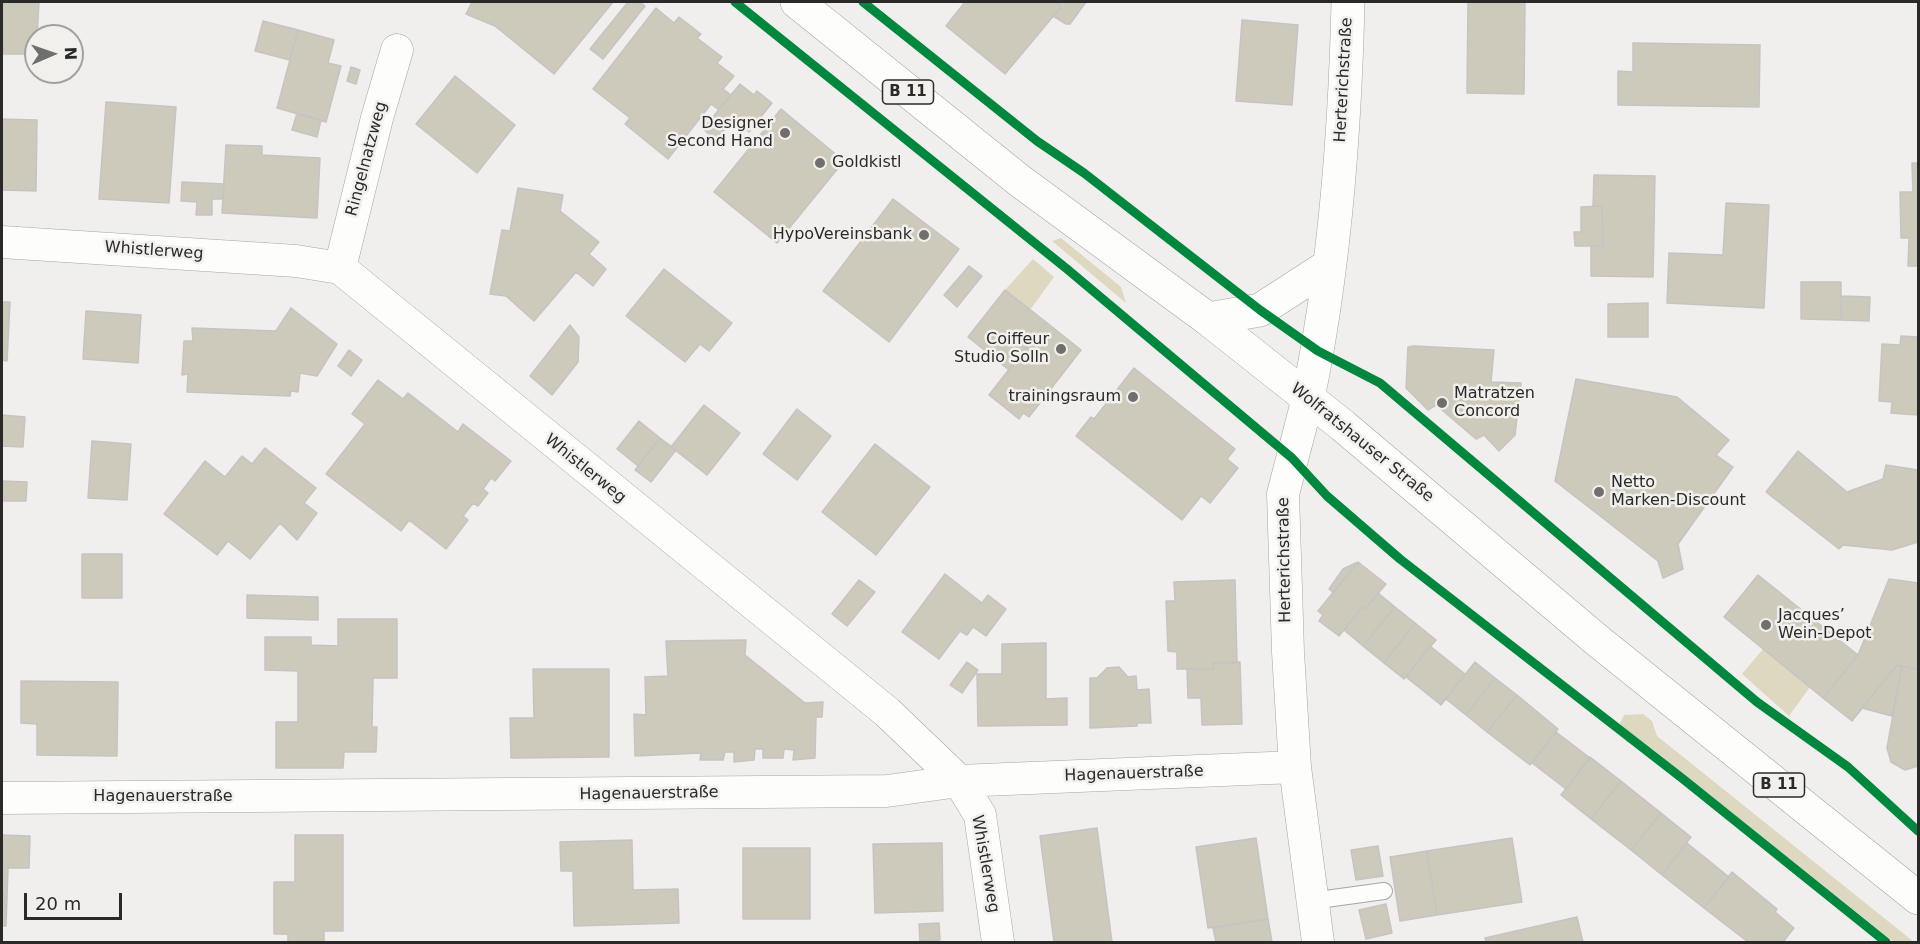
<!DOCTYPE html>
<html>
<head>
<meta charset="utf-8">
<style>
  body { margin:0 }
  #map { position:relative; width:1920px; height:944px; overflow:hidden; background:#f0efee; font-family:"DejaVu Sans",sans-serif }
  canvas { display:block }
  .frame { position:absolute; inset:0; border:3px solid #2a2a29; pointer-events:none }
  .north { position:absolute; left:24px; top:24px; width:60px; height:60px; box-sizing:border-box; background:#f1f0ed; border:2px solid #a1a19f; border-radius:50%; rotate:88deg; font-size:16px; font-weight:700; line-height:24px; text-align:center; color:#2a2a29 }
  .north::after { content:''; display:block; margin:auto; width:21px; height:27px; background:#6f6f6e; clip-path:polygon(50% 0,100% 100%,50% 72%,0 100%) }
  .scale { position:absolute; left:24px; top:893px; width:98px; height:27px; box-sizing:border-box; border:3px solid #2a2a29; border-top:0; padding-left:8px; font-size:18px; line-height:21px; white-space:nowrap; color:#2a2a29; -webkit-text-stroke:4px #f1f0ed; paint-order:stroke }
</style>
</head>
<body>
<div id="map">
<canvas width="1920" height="944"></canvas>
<div class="frame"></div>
<div class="north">N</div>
<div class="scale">20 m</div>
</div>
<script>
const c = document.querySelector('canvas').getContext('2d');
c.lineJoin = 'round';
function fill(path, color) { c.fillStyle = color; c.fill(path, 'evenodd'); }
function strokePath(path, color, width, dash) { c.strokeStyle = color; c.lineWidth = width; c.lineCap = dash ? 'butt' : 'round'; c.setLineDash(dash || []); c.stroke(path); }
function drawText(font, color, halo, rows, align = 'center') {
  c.font = font + ' "DejaVu Sans",sans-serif'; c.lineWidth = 5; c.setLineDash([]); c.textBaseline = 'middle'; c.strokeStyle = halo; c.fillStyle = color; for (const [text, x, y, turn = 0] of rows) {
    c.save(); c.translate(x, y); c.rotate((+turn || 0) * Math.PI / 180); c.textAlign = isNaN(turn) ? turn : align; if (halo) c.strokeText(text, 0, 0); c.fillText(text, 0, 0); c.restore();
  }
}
fill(new Path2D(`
  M1061,238L1121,287L1126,303L1052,241Z
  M1033,259L1054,277L1030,310L1005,290Z
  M1763,649L1810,687L1789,716L1742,674Z
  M1643,714L1652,721L1657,736L1914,942H1894L1649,747L1626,742L1620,723L1624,715Z`), '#ddd8bf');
const building = new Path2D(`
  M3,2H39L36,54H3Z
  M472,2H613L554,74L495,26L466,14Z
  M628,2H640L645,6L603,59L590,49Z
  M965,2H1055L1061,7L1005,74L946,26Z
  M1055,2H1086L1070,24H1066L1053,16L1061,7Z
  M1468,2H1525L1524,94L1467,93Z
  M656,8L674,23L679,17L701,34L697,38L722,57L717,63L734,76L723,89L731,95L719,110L711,104L668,159L625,124L630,118L593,89Z
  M1242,20L1298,25L1292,105L1236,101Z
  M263,21L298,30L290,60L255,51Z
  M298,30L334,40L328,63L341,66L326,122L277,108Z
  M1633,43L1760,45L1759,107L1618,105V71L1633,72Z
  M351,67L360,70L356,84L347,81Z
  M455,76L515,125L477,173L416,124Z
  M740,84L754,95L757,91L772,103L749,132L733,119L716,140L703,129Z
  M106,102L176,107L169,203L99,199Z
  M781,109L844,161L777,243L714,192Z
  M297,113L321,120L317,137L292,130Z
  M2,119L37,120L36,191L2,190Z
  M226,145L262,146V155L320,158L317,218L222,213Z
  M1912,163H1918V266H1908L1909,238H1901L1900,192H1913Z
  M1594,175L1655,176L1653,277L1591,276V246H1603L1602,206H1593Z
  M182,182L224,184L223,199H212V215H196L197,202L181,201Z
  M518,188L563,195L560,211L599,242L589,254L606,269L593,286L576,272L534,321L506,296L490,294L502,230L510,231Z
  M893,199L959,249L889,342L823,291Z
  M1726,203L1769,205L1764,308L1667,303L1669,253L1723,255Z
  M1602,206L1603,246H1575L1574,232H1581V207Z
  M969,266L982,276L957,307L944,295Z
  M664,269L732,323L709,351L700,344L685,362L626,316Z
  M1801,282H1841V320L1801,319Z
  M1005,290L1046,322L1009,370L968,337Z
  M1841,296L1870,297L1869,321L1841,320Z
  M2,302H10L7,361L2,360Z
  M1648,303V337H1608V304Z
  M291,308L337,344L317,376L300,373L298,392L291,391L290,396L187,392L188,374L182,375L184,341H193L192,328L276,331Z
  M86,311L141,315L138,363L83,359Z
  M1046,322L1081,350L1029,417L1023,413L1019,419L989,395Z
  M570,325L579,337L578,362L552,395L530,376Z
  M1901,336L1918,337V415L1891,413L1892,402L1879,401L1882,344L1900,345Z
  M1414,346L1494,350L1491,382L1521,383L1515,435L1499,451L1484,435L1476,439L1436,405L1428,410L1406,388L1408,347Z
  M349,350L362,360L351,376L338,366Z
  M1134,368L1235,449L1227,459L1238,468L1210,503L1201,496L1182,520L1076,436L1091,417L1094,419Z
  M1576,379L1677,397L1729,440L1716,455L1733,467L1678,544L1683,569L1663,578L1658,561L1555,481Z
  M378,380L403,399L408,393L458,432L463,424L511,461L495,481L491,478L483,489L488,493L478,506L473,503L463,516L468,520L446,549L409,520L401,531L326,474L365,424L352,414Z
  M704,405L740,433L707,475L671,447Z
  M797,409L831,436L797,480L763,454Z
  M2,415L25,417L23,447L2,446Z
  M639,421L660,438L638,466L617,449Z
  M660,438L676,450L651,482L635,470Z
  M92,441L131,444L127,500L88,498Z
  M875,444L930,487L876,555L822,512Z
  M265,448L316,488L304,503L317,513L297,540L280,523L250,559L228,541L217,555L164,514L205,461L225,477L242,456L252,464Z
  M1798,451L1847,492L1883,479L1886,465L1918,470V542L1892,550L1843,545L1839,549L1766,492Z
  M2,481L27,482L26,501H2Z
  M82,554H122V598H82Z
  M1358,562L1334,593L1329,589L1343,569Z
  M1358,562L1386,584L1365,609L1362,607L1339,636L1319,621L1323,615L1318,611Z
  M945,574L982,603L988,595L1006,609L986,636L973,627L967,635L960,631L939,659L902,632Z
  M1758,575L1858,655L1823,698L1724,617Z
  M1889,579L1918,583V670L1897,665L1852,721L1823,698L1858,655Z
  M859,580L875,592L847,626L832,614Z
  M1235,580L1237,663H1213V669H1177V652L1168,651L1166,601H1175L1174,582Z
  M1378,593L1395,607L1363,646L1344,630L1362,607L1365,609Z
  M247,595L318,597V620L247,618Z
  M1395,607L1415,623L1384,663L1363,646Z
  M338,619H397V678H373L372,727H377L376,752H344L343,768H276V722H298V671L265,670V637H311V645L338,646Z
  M1415,623L1436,640L1404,679L1384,663Z
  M746,640L745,655L805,703L823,702L822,717H816L815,758L793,760L794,750L784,749L783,758H763V749H755L754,760L734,762V752H725L723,760H700L701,753L635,756L634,714L646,715L645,677L668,676L666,641Z
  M1046,643V699L1067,698V725L978,726L977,674H1002V644Z
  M1430,646L1465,674L1441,705L1406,677Z
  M967,662L978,670L962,693L950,685Z
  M1240,662L1242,724L1202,725L1201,698H1188L1187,669H1213V663Z
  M1475,662L1495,678L1466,715L1446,699Z
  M1897,665L1902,666L1892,716L1862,708Z
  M1902,666L1918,670V766L1905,770L1891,762L1887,748Z
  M1119,667L1128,677L1136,676L1137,690L1149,689L1151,723H1137V726L1090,728V678H1097L1107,668Z
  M533,669H609V757L511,758L510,718H534Z
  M1495,678L1517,695L1487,732L1466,715Z
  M21,681L118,682L117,756L37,755V724L21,723Z
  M1517,695L1558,729L1530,765L1487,732Z
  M1556,732L1590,758L1566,789L1532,763Z
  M1590,757L1621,781L1591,819L1561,795Z
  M1621,781L1661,813L1631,850L1591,819Z
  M1661,813L1691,837L1662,875L1631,850Z
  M1097,828L1112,942H1054L1040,836Z
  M2,835L30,836L29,868H8L6,926H2Z
  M295,835H343V931H324V942H288V934H274V882H295Z
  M1256,838L1268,919L1208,928L1196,847Z
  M1512,838L1522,902L1437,915L1427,851Z
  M632,840L633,890L678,889L679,923L574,926L573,871H561L560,842Z
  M942,843L943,911L875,913L873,844Z
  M1687,843L1729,877L1704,908L1662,875Z
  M1378,846L1383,876L1356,880L1351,850Z
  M743,848H810V919H743Z
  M1427,851L1437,915L1400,921L1390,857Z
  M1732,872L1777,909L1775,912L1794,928L1783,942H1748L1704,908Z
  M1386,904L1392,933L1366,939L1359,910Z
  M1577,917L1583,942H1486L1485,938Z
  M1268,919L1272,942H1216L1213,928Z
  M939,923L940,940L920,941L919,924Z`);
fill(building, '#cdcabb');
strokePath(building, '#c5c4c3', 1.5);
const lane = new Path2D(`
  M1311,901L1384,891`);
const street = new Path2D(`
  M2,242L296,261L340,268L887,712L959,781L980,815L998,942
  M340,268L377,118L397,50
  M1308,398L1283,494L1288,652L1295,767L1318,942
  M2,798L887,791L959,781L1295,767`);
const secondary = new Path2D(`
  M1208,319L1260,310L1328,266
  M1308,398C1335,268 1345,133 1348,2`);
const primary = new Path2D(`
  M797,2L1020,181L1208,319L1342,425L1598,641L1918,898`);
strokePath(lane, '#a5a5a4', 18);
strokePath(street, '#a5a5a4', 33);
strokePath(secondary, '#a5a5a4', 34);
strokePath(primary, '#a5a5a4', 34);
strokePath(lane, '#fdfdfc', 16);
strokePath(street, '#fdfdfc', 32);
strokePath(secondary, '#fdfdfc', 33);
strokePath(primary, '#fdfdfc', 33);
strokePath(new Path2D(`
  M735,2L1067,269L1292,458L1327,496L1400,559L1683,779L1886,942
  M863,2L1037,141L1084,173L1260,310L1318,351L1380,383L1757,702L1848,767L1918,831`), '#00873e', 9);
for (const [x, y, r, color] of [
  [785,133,6,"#6f6f6e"],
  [820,163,6,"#6f6f6e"],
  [924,235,6,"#6f6f6e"],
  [1061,349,6,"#6f6f6e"],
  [1133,397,6,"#6f6f6e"],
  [1442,403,6,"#6f6f6e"],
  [1599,492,6,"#6f6f6e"],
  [1766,625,6,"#6f6f6e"]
]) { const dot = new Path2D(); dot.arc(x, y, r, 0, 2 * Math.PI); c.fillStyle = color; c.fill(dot); strokePath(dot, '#f1f0ed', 2); }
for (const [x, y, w] of [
  [908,92,51],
  [1779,785,51]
]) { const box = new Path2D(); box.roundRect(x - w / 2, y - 12, w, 24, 4.5); c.fillStyle = '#f1f0ed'; c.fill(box); strokePath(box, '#2a2a29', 1.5); }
drawText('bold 15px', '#2a2a29', null, [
  ["B 11",908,92],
  ["B 11",1779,785]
]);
drawText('16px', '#2a2a29', '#f1f0ed', [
  ["Herterichstraße",1344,80,-87],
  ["Ringelnatzweg",367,159,-75],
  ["Whistlerweg",154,251,4],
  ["Wolfratshauser Straße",1362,443,39],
  ["Whistlerweg",585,469,39],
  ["Herterichstraße",1285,560,-91],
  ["Hagenauerstraße",1134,774,-2],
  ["Hagenauerstraße",649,794,-1],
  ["Hagenauerstraße",163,797],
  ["Whistlerweg",985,864,80]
]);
drawText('16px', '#2a2a29', '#f1f0ed', [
  ["Designer",773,124],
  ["Second Hand",773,142],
  ["Goldkistl",832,163,"left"],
  ["HypoVereinsbank",912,235],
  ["Coiffeur",1049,340],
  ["Studio Solln",1049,358],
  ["Matratzen",1454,394,"left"],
  ["Concord",1454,412,"left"],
  ["trainingsraum",1121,397],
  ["Netto",1611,483,"left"],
  ["Marken-Discount",1611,501,"left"],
  ["Jacques’",1778,616,"left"],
  ["Wein-Depot",1778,634,"left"]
], 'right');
</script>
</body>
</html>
